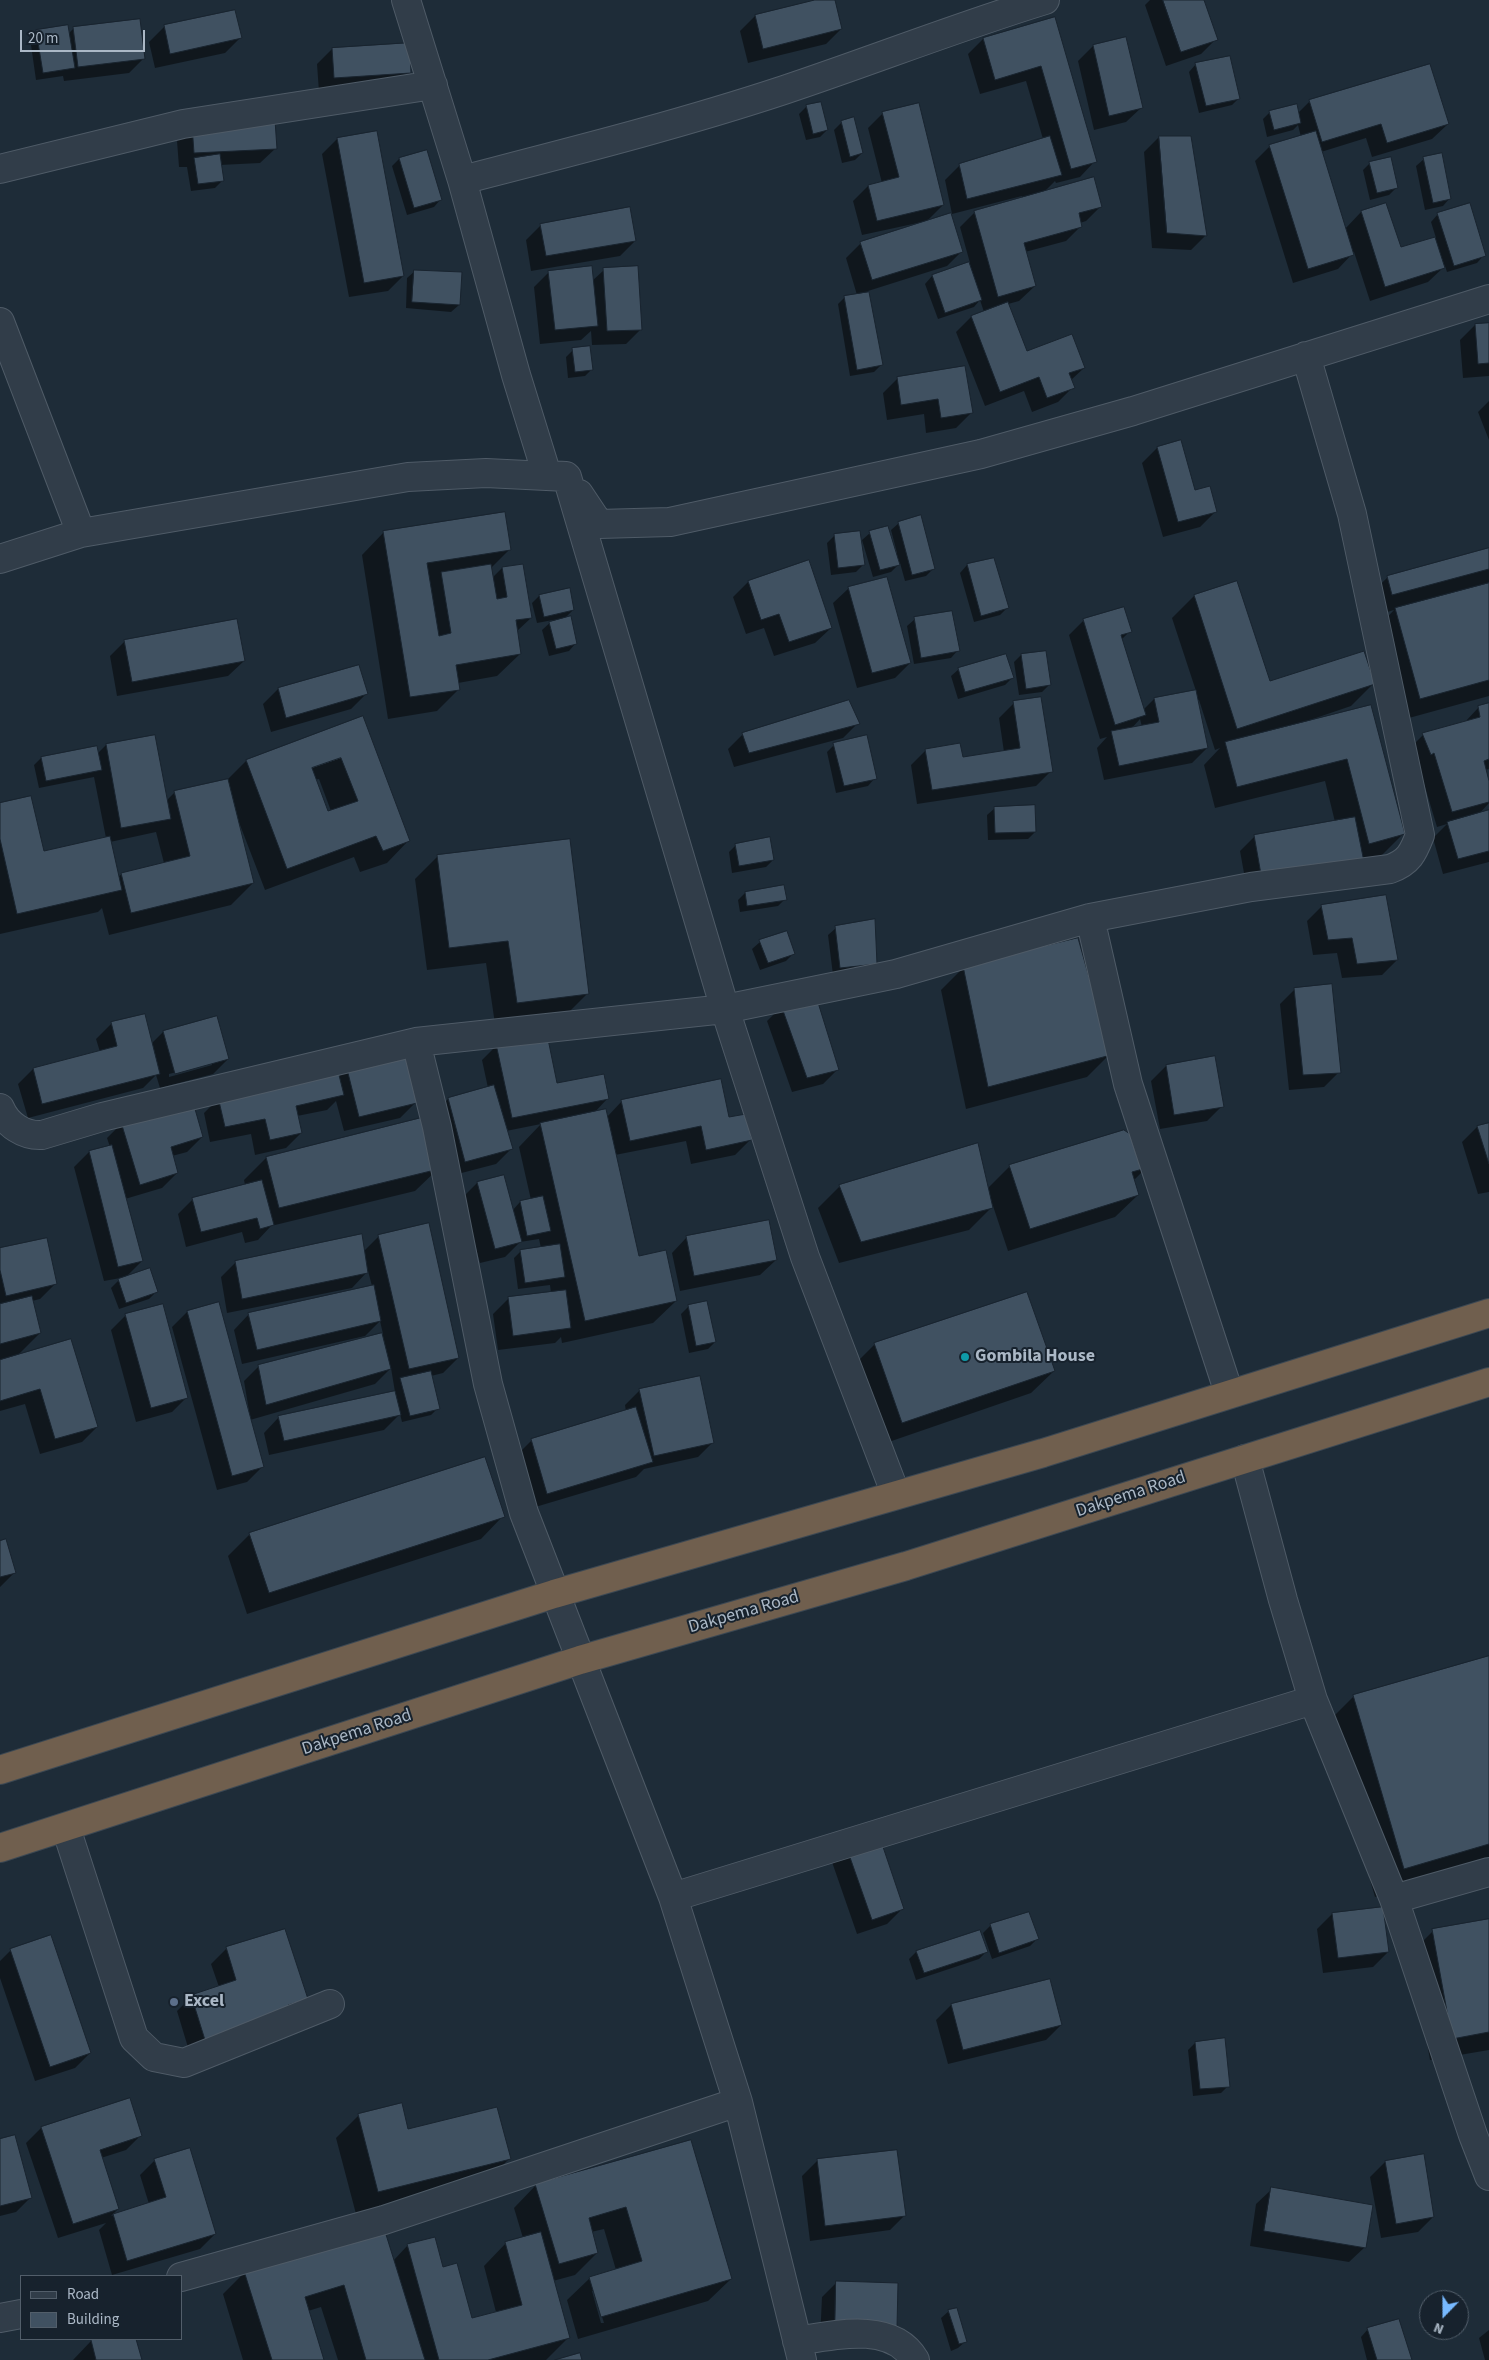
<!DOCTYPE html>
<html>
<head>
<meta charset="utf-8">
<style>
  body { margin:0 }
  #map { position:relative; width:1489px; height:2360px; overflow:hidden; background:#1e2c38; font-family:"Source Sans 3",sans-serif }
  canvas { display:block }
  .legend { position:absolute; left:20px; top:2275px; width:162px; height:65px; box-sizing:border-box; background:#17222d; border:1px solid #525e6a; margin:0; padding:6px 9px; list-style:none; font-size:15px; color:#abb8c6 }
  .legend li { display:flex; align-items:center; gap:10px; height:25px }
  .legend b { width:25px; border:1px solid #525e6a }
  .north { position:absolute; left:1419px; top:2290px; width:50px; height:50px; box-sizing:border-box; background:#17222d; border:1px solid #525e6a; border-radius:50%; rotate:202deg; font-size:14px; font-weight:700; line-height:20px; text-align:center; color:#abb8c6 }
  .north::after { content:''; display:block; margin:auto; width:18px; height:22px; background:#77b9ff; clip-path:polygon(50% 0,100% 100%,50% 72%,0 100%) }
  .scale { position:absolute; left:20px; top:30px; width:125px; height:22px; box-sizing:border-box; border:2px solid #abb8c6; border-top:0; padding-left:6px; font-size:15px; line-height:18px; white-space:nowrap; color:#abb8c6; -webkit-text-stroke:4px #17222d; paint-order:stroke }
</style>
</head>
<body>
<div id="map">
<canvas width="1489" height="2360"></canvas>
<ul class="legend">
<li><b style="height:6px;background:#313d49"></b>Road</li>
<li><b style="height:14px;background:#405161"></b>Building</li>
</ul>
<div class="north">N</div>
<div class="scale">20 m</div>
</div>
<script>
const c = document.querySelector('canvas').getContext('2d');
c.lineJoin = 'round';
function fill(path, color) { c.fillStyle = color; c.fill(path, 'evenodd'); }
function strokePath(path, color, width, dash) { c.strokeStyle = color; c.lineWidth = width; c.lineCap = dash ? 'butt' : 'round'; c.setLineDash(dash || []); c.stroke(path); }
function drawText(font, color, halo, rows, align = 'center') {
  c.font = font + ' "Source Sans 3",sans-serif'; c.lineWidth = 4; c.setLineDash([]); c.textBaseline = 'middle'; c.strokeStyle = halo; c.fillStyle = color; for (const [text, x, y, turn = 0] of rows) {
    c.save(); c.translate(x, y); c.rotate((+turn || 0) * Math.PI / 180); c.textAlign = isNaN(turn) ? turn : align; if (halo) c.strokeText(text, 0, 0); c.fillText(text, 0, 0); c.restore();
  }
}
fill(new Path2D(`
  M820,0H834L841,29L826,44L748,63L740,31L755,16Z
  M1150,0H1202L1216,39L1201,54L1166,66L1145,5Z
  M1054,18L1095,161L1080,177L1056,183L1055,181L1043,193L1101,206L1086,221L1080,223L1081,226L1066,241L1025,252L1035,286L1019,301L1008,304L1026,353L1084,368L1071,380L1073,387L1058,402L1032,412L1024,391L985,406L956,332L971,317L984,312L980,300L974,307L938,319L925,284L932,276L970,263L960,227L975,212L1022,198V196L952,214L945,180L960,165L1043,139L1026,81L980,94L968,54L983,39Z
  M164,27L240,38L225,53L155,68L149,42Z
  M74,28L144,58L129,73L64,81L63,76L36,80L30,38L37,31L68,34Z
  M1093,46L1142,107L1126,122L1094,130L1078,61Z
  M332,49L410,73L395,88L319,92L317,64Z
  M1196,64L1239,98L1232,105L1199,113L1189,72Z
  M1310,101L1448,124L1432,139L1372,157L1366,138L1321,152L1345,229L1361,212L1385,204L1400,249L1436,238L1431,222L1438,214L1484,255L1477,263L1447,272L1445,266L1428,282L1370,301L1354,252L1338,269L1293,283L1255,161L1270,146L1301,137L1298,125L1293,130L1267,137L1263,119L1270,112L1298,113Z
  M806,107L827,130L820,137L806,140L799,114Z
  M883,113L943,205L927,221L862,235L853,201L868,186L882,183L868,128Z
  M842,122L862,153L855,160L842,163L834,130Z
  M192,126L276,148L260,163L220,165L223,180L215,188L191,191L187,167H179L177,141Z
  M1159,137L1206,235L1191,250L1152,248L1144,152Z
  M337,139L403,276L388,291L349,297L322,154Z
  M399,159L441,199L434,207L407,215L392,166Z
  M1424,159L1450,198L1443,206L1425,210L1416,166Z
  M1370,163L1396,188L1389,195L1370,200L1363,170Z
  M541,225L635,241L620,256L531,271L526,240Z
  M861,243L962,251L947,266L868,291L881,365L874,372L850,376L838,304L845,297L857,295L846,258Z
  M604,270L641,329L626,344L592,345L591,331L581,340L540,344L534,287L549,272L592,281Z
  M415,271L459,305L451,312L406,308L407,278Z
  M1489,324V376L1463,378L1460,340L1475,325Z
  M573,350L592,369L585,376L568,378L566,357Z
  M898,378L971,413L956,428L926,433L924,414L887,420L883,393Z
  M1489,401V440L1478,412Z
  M1157,448L1194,491L1215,512L1200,527L1163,537L1142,463Z
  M899,523L934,568L926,576L905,581L900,563L891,572L873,577L862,540L870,533L895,554L897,553L891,530Z
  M384,532L510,549L491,568L492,578L502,568L531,618L516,632L520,654L497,676L458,683L459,689L437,711L388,719L362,555Z
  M834,536L864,564L856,572L831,575L827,543Z
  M1489,549V696L1398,721L1373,632L1394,610L1370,617L1365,599L1388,577Z
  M993,559L1007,608L1000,615L974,622L960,573L967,565Z
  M748,582L831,628L815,643L774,656L764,628L746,634L733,597Z
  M849,588L910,663L895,678L857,688L833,603Z
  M539,596L573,610L564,619L576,643L569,651L549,656L542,630L553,620L537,623L532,603Z
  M1194,596L1269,682L1373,684L1351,706L1310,720L1311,722L1370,707L1403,834L1381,856L1248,895L1240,851L1255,836L1335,822L1325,781L1215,808L1204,765L1220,748L1215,750L1199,700L1197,701L1207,748L1192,763L1104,780L1097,748L1107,737L1100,739L1069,635L1084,620L1130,631L1121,640L1143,710L1154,699L1196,691L1172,618ZM1140,719L1142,727L1131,729Z
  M915,619L958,650L951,658L914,664L907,626Z
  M125,641L244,661L228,676L117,696L110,656Z
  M1045,652L1049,685L1042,692L1019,695L1014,662L1021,655Z
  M959,669L1012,678L1005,685L958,699L951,676Z
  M278,689L366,694L351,709L271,732L263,704Z
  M1014,703L1051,771L1036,786L917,804L911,765L926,750L962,758L1004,752L999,718Z
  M1489,704V769L1485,770L1489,787V803L1478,815L1489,811V862L1443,874L1433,838L1447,824L1437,827L1419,767L1408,750L1423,735L1464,723L1479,707Z
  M363,717L409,840L387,863L360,872L354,857L265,890L240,825L238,826L253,883L231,905L109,935L102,908L98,912L0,934V804L43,853L106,838L94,777L39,788L34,765L41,758L97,754L106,745L154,737L166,801L175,792L227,780L246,761ZM319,779L331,811L328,813L315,780ZM156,832L164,863L122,874L118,877L110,842Z
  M858,723L843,738L734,767L728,749L743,734Z
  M834,745L875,778L868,786L836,793L827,752Z
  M995,808L1035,832L1028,839L988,840L987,815Z
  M736,845L773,860L766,867L732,873L729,852Z
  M438,856L588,993L565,1016L495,1024L486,963L427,970L415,879Z
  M745,893L785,899L778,906L740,912L738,900Z
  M1322,906L1397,960L1382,975L1342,978L1337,953L1313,955L1307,921Z
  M836,928L876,964L869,971L833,975L828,935Z
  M760,942L794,953L786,961L760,970L752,949Z
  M964,967L1109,1055L1087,1077L966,1109L941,990Z
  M1295,989L1339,1072L1324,1087L1289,1090L1280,1004Z
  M782,1006L838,1069L823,1084L792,1092L767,1021Z
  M144,1015L151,1044L163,1032L228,1059L213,1074L160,1088L156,1075L143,1088L28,1118L18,1084L33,1069L100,1052L96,1039L111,1024ZM212,1063V1065L169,1077V1074Z
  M497,1045L556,1084L608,1098L594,1113L607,1117L622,1101L728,1119L750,1140L735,1155L691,1164L686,1141L615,1155L638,1258L676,1301L653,1323L562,1343L561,1337L555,1343L498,1350L493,1314L508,1299L551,1293L550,1285L518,1289L514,1258L521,1251L541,1248L539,1239L520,1242L505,1257L480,1263L462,1198L477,1183L512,1211L520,1202L531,1200L519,1147L541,1124L506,1131L511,1149L496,1164L450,1176L433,1114L448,1099L488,1088L482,1060Z
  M346,1066L415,1103L400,1118L344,1131L336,1101L327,1110L297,1116L301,1133L286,1148L255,1155L251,1134L210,1142L204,1113L219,1098Z
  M1166,1066L1222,1106L1207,1121L1160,1129L1151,1081Z
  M122,1123L202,1137L187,1152L172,1156L177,1173L162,1188L125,1199L142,1261L126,1277L104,1281L74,1167L89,1152L110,1147L107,1138Z
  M1489,1125V1192L1478,1194L1462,1142L1477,1127Z
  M266,1158L438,1169L415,1191L271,1226L258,1240L245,1243L242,1232L186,1247L178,1214L193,1199L245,1185L244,1180Z
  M1010,1166H1148L1133,1181L1138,1195L1115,1217L1008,1251L993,1206L969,1230L839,1263L818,1208L840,1186L987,1189Z
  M379,1236L458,1358L443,1373L431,1376L438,1408L431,1415L402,1422L400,1414L384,1430L269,1455L264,1433L279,1417L395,1392L391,1368L375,1384L250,1420L262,1467L247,1482L217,1490L172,1327L187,1312L218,1303L247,1411H249L244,1381L259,1366L383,1334L380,1321L365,1336L242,1364L234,1330L249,1314L372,1286L368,1271L352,1288L227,1313L221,1277L236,1262L364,1251Z
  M687,1237L776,1260L760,1275L680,1291L672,1253Z
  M0,1249L55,1284L40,1299L32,1301L40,1333L17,1356L97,1427L82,1442L40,1454L25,1404L0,1411Z
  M119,1280L156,1292L149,1299L119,1309L111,1288Z
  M688,1307L715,1342L708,1349L689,1353L681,1314Z
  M126,1315L187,1397L172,1412L136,1422L111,1330Z
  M875,1344L1054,1371L1031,1393L880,1445L853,1366Z
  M640,1390L713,1442L698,1457L644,1469L636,1477L532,1508L516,1456L532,1440L626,1412L625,1405Z
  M503,1516L481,1539L247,1614L228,1556L250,1534Z
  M0,1542L15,1572L0,1587Z
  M1489,1657V1864L1375,1897L1325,1725L1354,1696Z
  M878,1837L902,1909L887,1924L857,1934L832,1862Z
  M1332,1914L1388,1952L1373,1967L1323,1973L1317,1929Z
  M1489,1921V2050L1430,2060L1411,1953L1433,1931Z
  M991,1925L1037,1939L1030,1946L992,1959L983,1933Z
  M284,1931L306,1998L190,2054L177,2011L192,1996L219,1987L211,1964L226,1949Z
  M11,1950L90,2053L75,2068L35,2081L0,1978V1961Z
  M916,1952H986L979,1959L916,1980L909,1959Z
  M951,2005L1061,2025L1046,2040L948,2064L936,2020Z
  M1195,2043L1228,2086L1221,2093L1193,2096L1188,2050Z
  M129,2099L141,2135L126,2150L101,2158L118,2209L111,2216L149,2204L140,2175L155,2160L215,2234L200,2249L112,2275L99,2230L106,2223L58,2238L26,2143L41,2128Z
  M359,2115L407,2131L509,2159L487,2181L356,2214L336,2138Z
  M0,2140L31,2197L16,2212L0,2216Z
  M690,2141L731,2279L708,2301L578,2339L567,2300L590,2278L616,2270L604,2229L591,2232L597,2253L575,2275L553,2281L569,2337L546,2360H338L321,2307L308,2311L323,2360H243L223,2294L245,2272L393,2261L408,2245L443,2268L471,2320L496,2312L484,2266L506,2243L523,2238L514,2208L536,2185ZM592,2291H594L604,2323H601Z
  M1423,2155L1433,2217L1418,2232L1381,2238L1370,2177L1385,2162Z
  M817,2161L905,2215L890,2230L810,2241L802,2176Z
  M1272,2189L1365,2247L1349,2262L1250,2246L1256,2204Z
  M837,2282L897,2284L820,2339L822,2297Z
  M949,2311L966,2341L958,2348L951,2351L941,2318Z
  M1368,2329L1411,2360H1367L1361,2337Z
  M1489,2330V2360H1485L1479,2338Z
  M102,2339H135L140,2360H73L91,2341Z`), '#0007');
const building = new Path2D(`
  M815,0H835L842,29L763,49L755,15Z
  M1163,0H1204L1218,40L1181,52Z
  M235,10L242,38L170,54L164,25Z
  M1055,17L1097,162L1071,169L1041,66L995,80L983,38Z
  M140,19L145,59L78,67L73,27Z
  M68,25L75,68L43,73L36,30Z
  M1126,37L1143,108L1109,116L1093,45Z
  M410,43L411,73L334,78L332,48Z
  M1230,56L1240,99L1206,106L1195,63Z
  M1430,64L1449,124L1387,143L1381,124L1322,142L1309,100Z
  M821,102L828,130L813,134L806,105Z
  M919,103L944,205L877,221L868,185L899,177L882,112Z
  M1297,104L1301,123L1274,130L1269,111Z
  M854,117L863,153L850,157L841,121Z
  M275,120L277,149L194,153L192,125Z
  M377,131L404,276L364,283L337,138Z
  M1316,131L1354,255L1308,269L1269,145Z
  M1050,136L1062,175L967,199L959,164Z
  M1159,136H1191L1207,236L1167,233Z
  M427,150L442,200L414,208L399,158Z
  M1442,153L1451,199L1433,203L1423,157Z
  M220,154L224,181L198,184L194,158Z
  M1391,157L1398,188L1377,193L1369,162Z
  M1094,177L1102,207L1079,213L1082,227L1024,243L1036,286L998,297L974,211Z
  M1386,203L1401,247L1435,237L1445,268L1385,287L1361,211Z
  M1470,203L1486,256L1454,266L1437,213Z
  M630,207L636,241L546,256L540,224Z
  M951,213L963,252L872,280L860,242Z
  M969,262L982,300L945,313L932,275Z
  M592,266L598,326L555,330L548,271Z
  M638,266L642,330L607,331L603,268Z
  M414,270L462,272L460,305L412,302Z
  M869,292L883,365L857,370L844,296Z
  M1008,302L1027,351L1072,334L1085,368L1069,373L1075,388L1047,398L1039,377L1000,392L971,316Z
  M1489,323V363L1478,364L1475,324Z
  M590,346L593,370L575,372L572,348Z
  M965,366L973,413L941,418L938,399L901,405L897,377Z
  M1181,440L1195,490L1210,486L1217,512L1178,522L1157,447Z
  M505,512L511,550L427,563L439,636L451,633L441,572L491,564L497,599L507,597L502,567L523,564L532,618L516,620L521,654L456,665L460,690L410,697L383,531Z
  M921,515L935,569L912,575L898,522Z
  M888,526L900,565L880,570L869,531Z
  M860,531L865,565L838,568L834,534Z
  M1489,548V569L1392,595L1387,576Z
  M994,558L1009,608L981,616L967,564Z
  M809,560L832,628L789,642L779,614L761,620L748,581Z
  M887,577L911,663L872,673L848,587Z
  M1237,581L1270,681L1364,651L1375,684L1237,729L1194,595Z
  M1489,583V680L1420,699L1395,608Z
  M570,588L574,610L544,617L539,595Z
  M1124,607L1132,632L1121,635L1146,715L1115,725L1083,619Z
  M952,611L960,651L921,658L914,617Z
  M571,616L577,644L556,649L549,622Z
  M237,619L245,661L132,682L124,640Z
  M1046,651L1051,685L1026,689L1021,654Z
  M1006,654L1014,678L965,692L958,668Z
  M359,665L368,694L286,718L278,688Z
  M1196,690L1208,748L1119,766L1111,731L1159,722L1154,698Z
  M1041,697L1053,772L932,790L925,749L960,743L963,757L1020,748L1013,701Z
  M849,700L860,724L749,753L742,733Z
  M1489,703V759L1484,761L1489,781V802L1452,812L1434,753L1431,755L1422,733L1480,717L1478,706Z
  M1371,705L1405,834L1369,844L1347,759L1237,787L1225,742Z
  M363,716L410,841L383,851L376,836L287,869L246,760ZM341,758L358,801L328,811L312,768Z
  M155,735L171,819L121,828L106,744Z
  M867,735L877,779L844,786L833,743Z
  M97,746L102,770L46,781L41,757Z
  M228,779L254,883L131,913L121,873L190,856L174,791Z
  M31,796L44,851L110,836L122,890L17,914L0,839V803Z
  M1035,805L1036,832L995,833L994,807Z
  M1489,810V851L1458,859L1447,822Z
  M1355,817L1364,862L1262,880L1254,835Z
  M770,837L774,860L739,866L735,844Z
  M570,839L589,994L517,1003L508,941L449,948L437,855Z
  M784,885L787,900L747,906L745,892Z
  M1386,895L1398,960L1357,964L1352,938L1328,940L1321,905Z
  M875,919L877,964L840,968L835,926Z
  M787,931L795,954L768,963L759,940Z
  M1078,938L1111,1055L988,1087L963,966Z
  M1332,984L1341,1073L1303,1075L1294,988Z
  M816,996L839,1070L807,1078L781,1005Z
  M145,1014L160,1074L42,1104L33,1068L117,1046L111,1022Z
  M217,1016L229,1059L175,1074L163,1031Z
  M547,1034L557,1083L604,1074L609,1099L512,1118L496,1044Z
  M404,1051L417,1103L359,1117L346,1065Z
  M1215,1056L1224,1107L1174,1115L1166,1065Z
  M338,1071L344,1095L296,1106L302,1133L270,1140L265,1119L225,1127L218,1097Z
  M721,1079L729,1117L746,1114L752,1140L706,1150L701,1126L630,1141L621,1100Z
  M494,1085L513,1149L465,1162L448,1098Z
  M193,1102L203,1137L171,1147L178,1173L140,1185L121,1122Z
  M606,1109L639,1256L666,1250L677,1301L585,1321L540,1123Z
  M425,1117L439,1169L279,1208L266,1157Z
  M1489,1123V1164L1477,1126Z
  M1124,1130L1142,1142L1150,1167L1132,1172L1139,1195L1030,1229L1009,1165Z
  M978,1143L993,1208L861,1242L839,1185Z
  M112,1145L143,1261L118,1267L89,1151Z
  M504,1175L522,1242L495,1249L477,1182Z
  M262,1180L274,1225L260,1229L257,1218L201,1232L192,1198Z
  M543,1196L551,1231L527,1236L520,1201Z
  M769,1220L777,1260L694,1276L686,1236Z
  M429,1223L459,1358L409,1369L378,1235Z
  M362,1234L368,1273L242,1299L235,1261Z
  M47,1238L57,1284L6,1296L0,1270V1248Z
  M560,1244L565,1277L525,1283L520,1250Z
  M150,1268L158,1292L126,1303L118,1279Z
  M374,1285L381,1321L257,1350L248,1313Z
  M566,1290L571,1328L513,1336L508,1297Z
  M1027,1292L1055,1371L902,1423L874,1343Z
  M32,1296L41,1333L0,1344V1304Z
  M707,1301L716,1342L696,1346L688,1305Z
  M219,1302L264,1467L232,1476L187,1311Z
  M163,1304L188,1398L151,1408L125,1314Z
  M382,1333L391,1369L266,1405L258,1365Z
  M71,1339L98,1427L55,1439L40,1389L0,1401V1360Z
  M431,1371L440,1409L410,1416L400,1378Z
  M700,1376L714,1443L654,1456L639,1389Z
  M395,1391L401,1415L284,1441L278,1416Z
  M636,1407L653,1462L547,1494L531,1439Z
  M485,1457L505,1517L269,1593L249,1533Z
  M6,1539L16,1573L0,1577V1541Z
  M1489,1656V1844L1404,1869L1353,1695Z
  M879,1835L904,1909L872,1920L846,1846Z
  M1383,1907L1389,1952L1338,1958L1332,1913Z
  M1029,1912L1039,1939L999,1953L990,1924Z
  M1489,1919V2032L1452,2039L1432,1929Z
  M285,1929L308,1999L288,2005L291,2013L205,2040L191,1995L236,1980L226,1947Z
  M980,1930L988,1952L924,1973L916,1951Z
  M51,1935L91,2053L50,2067L10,1949Z
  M1050,1979L1062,2025L963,2050L951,2004Z
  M1225,2038L1230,2087L1200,2089L1195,2042Z
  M130,2098L142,2136L100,2150L119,2209L73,2224L41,2127Z
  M402,2103L408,2129L497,2107L511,2159L378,2192L358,2114Z
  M15,2135L32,2198L0,2206V2139Z
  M691,2140L732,2279L601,2317L589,2277L642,2261L626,2207L589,2218L598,2253L559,2264L535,2184Z
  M190,2148L216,2234L127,2261L113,2214L166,2197L154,2159Z
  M897,2150L906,2216L825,2226L817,2159Z
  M1424,2154L1434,2217L1396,2224L1385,2161Z
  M1271,2187L1373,2205L1366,2248L1264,2231Z
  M384,2228L425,2360H366L344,2285L305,2297L324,2360H272L244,2271Z
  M541,2232L570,2338L488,2360H439L407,2244L435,2237L443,2267L457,2263L472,2318L522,2305L505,2242Z
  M836,2281L898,2283L897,2327L835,2325Z
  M957,2308L967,2342L959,2344L948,2310Z
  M1399,2319L1412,2360H1377L1367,2328Z
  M97,2339H136L142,2360H96L91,2340Z
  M580,2353L582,2360H555Z`);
fill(building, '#405161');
strokePath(building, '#19242f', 1);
const minor = new Path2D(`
  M406,0L462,180L516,375L547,475L566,476
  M0,169L183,124L433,85
  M462,180C570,152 678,125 784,90C871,61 957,27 1045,0
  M0,322L81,533
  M567,477L725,1009L805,1257L896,1495
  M579,494L599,524L670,522L981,454L1133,411L1489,299
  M0,559L81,533L408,477L486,473L567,477
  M1090,918L1128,1084L1229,1393
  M416,1042L437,1127L488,1384L524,1513L673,1897L738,2102L802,2360
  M0,1108C7,1125 24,1136 42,1135L102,1117L416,1042L725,1009L896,974L1090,918L1251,887L1390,869C1409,862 1413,853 1420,835L1352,514L1306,356
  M1245,1459L1283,1600L1313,1700L1394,1899L1473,2135L1489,2176
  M66,1828L134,2038L154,2057L184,2063L330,2004
  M673,1897L1313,1700
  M1394,1899L1489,1872
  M181,2277L384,2220L738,2102
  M0,2318L21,2314
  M797,2341C834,2335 892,2321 915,2360`);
const highway = new Path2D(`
  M0,1770L554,1594L1043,1453L1489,1313
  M0,1848L580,1660L906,1566L1489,1382`);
strokePath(minor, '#4f5b67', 30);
strokePath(highway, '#3c4853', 30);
strokePath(minor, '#313d49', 28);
strokePath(highway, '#705f4e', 28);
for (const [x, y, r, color] of [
  [965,1357,5,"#0f9aa8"],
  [174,2002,5,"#5c6f8a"]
]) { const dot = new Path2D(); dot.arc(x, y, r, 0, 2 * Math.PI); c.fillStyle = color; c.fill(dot); strokePath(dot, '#17222d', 2); }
drawText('bold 18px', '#abb8c6', '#17222d', [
  ["Gombila House",975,1357],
  ["Excel",184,2002]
], 'left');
drawText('18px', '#abb8c6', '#17222d', [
  ["Dakpema Road",1131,1495,-18],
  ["Dakpema Road",744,1613,-16],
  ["Dakpema Road",357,1733,-18]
]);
</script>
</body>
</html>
